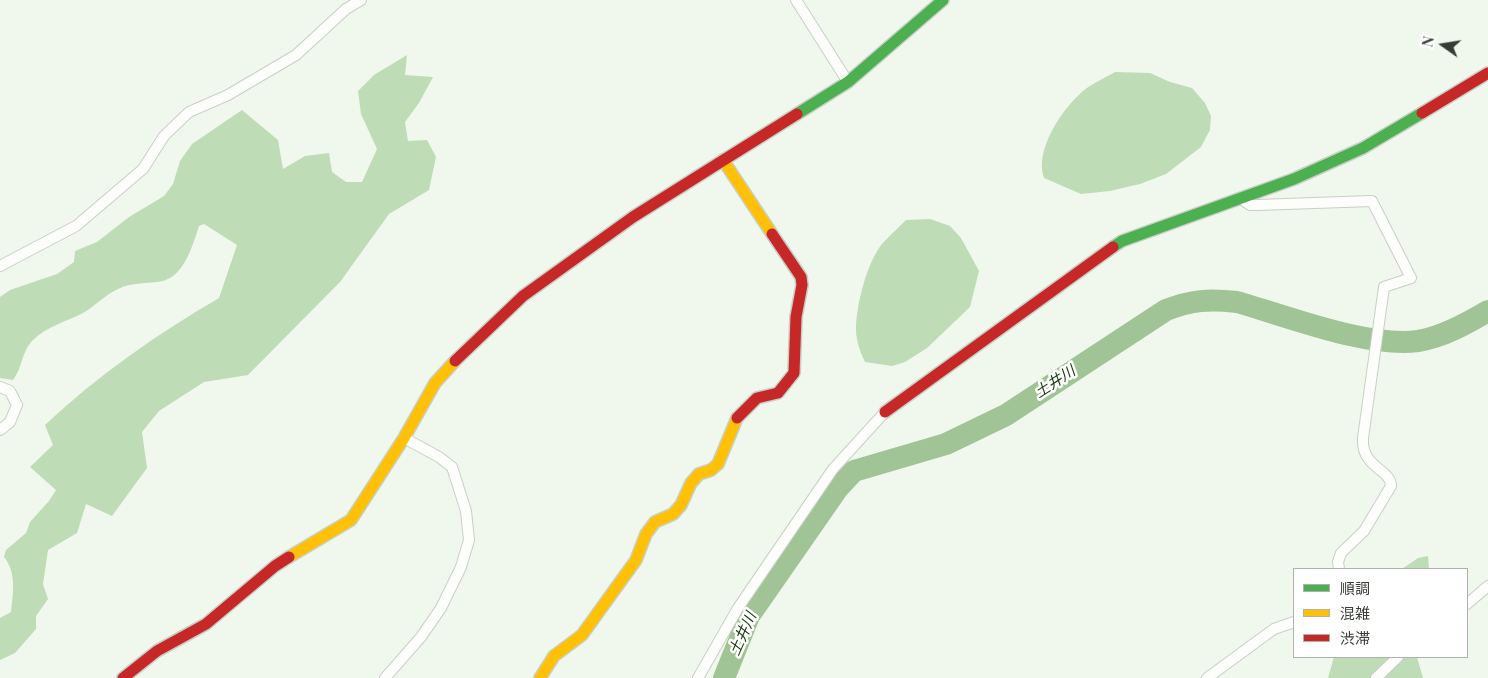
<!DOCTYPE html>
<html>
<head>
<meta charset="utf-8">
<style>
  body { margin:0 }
  #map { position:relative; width:1488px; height:678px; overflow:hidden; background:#f0f8ed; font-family:"Playfair Display","Noto Sans JP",serif }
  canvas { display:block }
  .legend { position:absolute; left:1293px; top:568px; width:175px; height:90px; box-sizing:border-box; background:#fff; border:1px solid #afb1ae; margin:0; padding:6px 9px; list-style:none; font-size:15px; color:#373d35 }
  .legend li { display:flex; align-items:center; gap:10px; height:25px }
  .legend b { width:25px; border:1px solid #afb1ae }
  .north { position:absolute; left:1418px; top:20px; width:50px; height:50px; -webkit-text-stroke:4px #fff; paint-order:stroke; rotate:283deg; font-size:14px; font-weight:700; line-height:20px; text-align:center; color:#373d35 }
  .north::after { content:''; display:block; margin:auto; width:18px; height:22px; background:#373d35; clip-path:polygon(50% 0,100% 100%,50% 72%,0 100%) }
</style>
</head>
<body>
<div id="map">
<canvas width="1488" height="678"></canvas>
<ul class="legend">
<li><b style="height:6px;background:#4caf50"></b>順調</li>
<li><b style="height:6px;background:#ffc107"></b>混雑</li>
<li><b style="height:6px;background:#c62828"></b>渋滞</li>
</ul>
<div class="north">N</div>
</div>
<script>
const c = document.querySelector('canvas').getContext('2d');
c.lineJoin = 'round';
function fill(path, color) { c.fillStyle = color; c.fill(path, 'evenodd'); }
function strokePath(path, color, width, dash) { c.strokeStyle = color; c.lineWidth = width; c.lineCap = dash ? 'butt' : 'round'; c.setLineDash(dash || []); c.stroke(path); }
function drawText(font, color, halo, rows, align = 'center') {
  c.font = font + ' "Playfair Display","Noto Sans JP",serif'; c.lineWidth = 5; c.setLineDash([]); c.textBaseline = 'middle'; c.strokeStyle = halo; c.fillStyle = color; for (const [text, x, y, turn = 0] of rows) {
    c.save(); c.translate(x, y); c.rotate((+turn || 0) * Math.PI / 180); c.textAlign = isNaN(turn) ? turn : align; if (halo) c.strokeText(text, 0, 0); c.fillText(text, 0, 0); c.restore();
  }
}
fill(new Path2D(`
  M407,55L405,75L433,77L419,103L405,122L408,141L427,140L436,157L429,190L389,214L340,282L248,375L204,382L159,411L142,432L147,468L112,516L86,504L77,533L48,550L43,584L48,599L36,616V629L15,653L0,660V618L11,612C13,593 17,573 4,557L6,550L26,533L30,522L49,501L56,490L30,467L53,445L45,425C97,376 157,334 219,298L237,245L204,224L199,226C193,244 185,275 163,281C148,284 131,282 118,289C105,295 95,306 83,313C66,322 47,326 33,340C21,352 23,367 13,380L0,378V297L10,290L57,274L74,262L75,251L97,242L129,217L164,196L173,184L180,161L192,144L242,110L278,140L283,169L305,156L329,153L332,172L346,182H362L377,149L361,114L358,91L374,75Z
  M1115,72L1150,73L1170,82L1192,88L1205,103L1211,116L1210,130L1201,147L1166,174L1140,184L1110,191L1081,194L1044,178C1034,151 1062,109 1082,92C1091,84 1105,78 1115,72Z
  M930,219L950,226L961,238L979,271L970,307L927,348L905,362L892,366L865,362C860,351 856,341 856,329C856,306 867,262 882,244C889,236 898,228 906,220Z
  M1428,556L1429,569H1402L1418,558Z
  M1334,657H1417L1423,678H1328Z`), '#bedcb6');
strokePath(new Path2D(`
  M724,678L749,616L838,488L854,471L946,444L1006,415L1166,310C1192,300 1209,299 1237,302C1287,316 1368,348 1418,341C1443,337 1468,323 1488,311`), '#a0c496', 22);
const street = new Path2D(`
  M796,0L848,82
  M1240,198L1250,205H1257L1372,201L1411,278L1384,287L1363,438C1361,468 1391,469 1391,486L1364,531L1341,553L1338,562L1339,569
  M0,266L76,226L143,169L164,136L189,112L228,95L296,55L346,9L361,0
  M0,387L10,391L17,405L10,422L0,430
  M1467,604L1488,586
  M385,678L421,637L441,608L461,567L469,540L466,511L452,467L439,457L404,438
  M698,678L738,608L833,469L885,412
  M1207,678L1274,629L1294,622
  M1376,678L1398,657`);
const fast = new Path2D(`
  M797,114L848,82L943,0
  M1113,247L1122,241L1294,179L1363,148L1422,113`);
const slow = new Path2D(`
  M723,160L772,234
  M289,557L351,520L404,438L435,383L455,361
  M540,678L554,656L582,635L636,560L646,534L655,522L673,514L681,505L691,483L699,474L711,470L718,464L737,418`);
const jam = new Path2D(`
  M1422,113L1488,73
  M455,361L523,296L633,217L797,114
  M885,412L1113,247
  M737,418L757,398L778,393L794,373L796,317L802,285L801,277L772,234
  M123,678L157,651L206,624L275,566L289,557`);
strokePath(street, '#c8cfc6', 12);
strokePath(fast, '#c8cfc6', 14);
strokePath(slow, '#c8cfc6', 14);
strokePath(jam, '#c8cfc6', 14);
strokePath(street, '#fdfefc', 10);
strokePath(fast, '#4caf50', 11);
strokePath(slow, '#ffc107', 11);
strokePath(jam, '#c62828', 11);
drawText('italic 15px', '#16360c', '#fff', [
  ["土井川",1055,382,-33],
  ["土井川",743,634,-66]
]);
</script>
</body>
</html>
